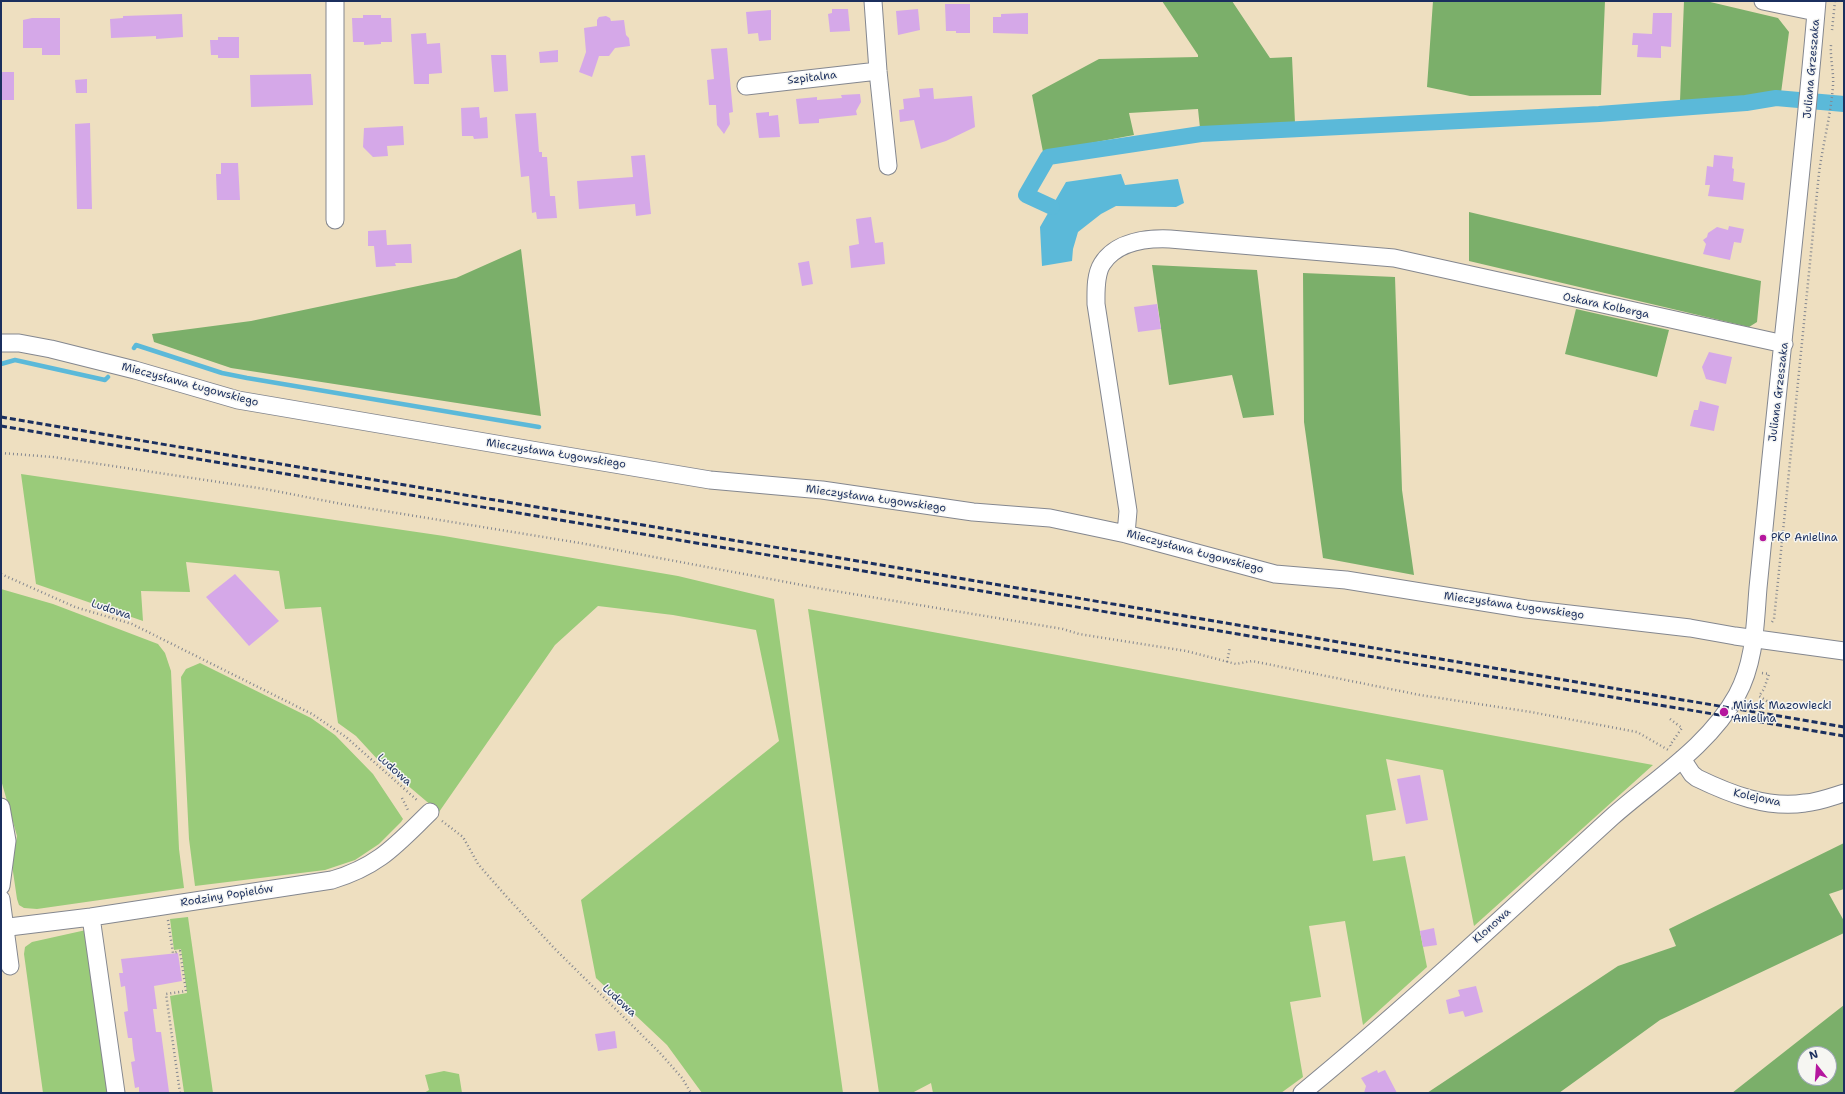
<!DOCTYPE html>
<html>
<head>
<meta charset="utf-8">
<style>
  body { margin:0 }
  #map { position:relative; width:1845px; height:1094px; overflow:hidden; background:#eedfc0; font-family:"Shantell Sans",sans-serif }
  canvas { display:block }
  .frame { position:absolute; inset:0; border:2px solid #1b2f5e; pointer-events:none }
  .north { position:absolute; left:1797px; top:1046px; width:40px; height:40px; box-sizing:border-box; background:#f6f6f2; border:1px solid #9ea6b7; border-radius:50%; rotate:343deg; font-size:11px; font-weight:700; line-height:16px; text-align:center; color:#1b2f5e }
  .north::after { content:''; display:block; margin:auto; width:14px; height:18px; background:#b5179e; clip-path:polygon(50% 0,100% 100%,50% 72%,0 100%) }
</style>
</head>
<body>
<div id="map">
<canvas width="1845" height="1094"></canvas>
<div class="frame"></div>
<div class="north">N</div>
</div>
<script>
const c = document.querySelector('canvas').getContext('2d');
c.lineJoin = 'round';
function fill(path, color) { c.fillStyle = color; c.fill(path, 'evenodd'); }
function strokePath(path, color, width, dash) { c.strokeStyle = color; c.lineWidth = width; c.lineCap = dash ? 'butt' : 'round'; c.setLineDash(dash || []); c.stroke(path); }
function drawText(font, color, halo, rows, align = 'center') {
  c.font = font + ' "Shantell Sans",sans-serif'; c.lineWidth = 3; c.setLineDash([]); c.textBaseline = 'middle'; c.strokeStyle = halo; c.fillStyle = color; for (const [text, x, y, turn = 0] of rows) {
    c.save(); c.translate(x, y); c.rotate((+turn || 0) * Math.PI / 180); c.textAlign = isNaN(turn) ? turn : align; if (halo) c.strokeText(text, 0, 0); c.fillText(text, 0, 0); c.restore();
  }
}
fill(new Path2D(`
  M21,474L444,536L678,576L774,599L843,1093H702L667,1045L596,978L581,900L779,741L756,630L673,615L598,606L555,645L439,812L379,761L356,736L338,723L321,607L285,609L279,571L186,562L190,592L141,591L143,621L36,584Z
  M1,589L53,604L158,644L165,653L171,671L179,849L184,888L37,909L24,908L19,905L17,899L12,865L17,836L1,780Z
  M808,609L1653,765L1474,926L1443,770L1386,759L1396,810L1366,815L1373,861L1405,856L1427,967L1363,1025L1345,921L1309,926L1321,997L1290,1002L1303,1077L1281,1093H933L931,1083L912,1093H879Z
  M200,663L311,718L335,735L373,774L403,819L401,822L379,844L355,860L325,870L195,886L189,839L181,677L186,669Z
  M188,917L213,1093H182L184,1092L170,996L187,993L181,949L174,950L170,919Z
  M86,930L110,1093H43L24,954L25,947L32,942Z
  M444,1071L459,1074L462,1093H424L429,1090L425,1075Z`), '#9acb7a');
fill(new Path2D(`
  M1162,1H1232L1270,58L1292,57L1295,123L1200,128L1198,109L1129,113L1134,135L1043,152L1032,95L1099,59L1198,57V55Z
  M1433,1H1605L1601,95L1470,96L1427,87Z
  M1684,1H1706L1778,18L1789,32L1781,93L1680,101Z
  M1469,212L1761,281L1757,322L1749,327L1469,261Z
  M521,249L541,416L231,368L154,342L152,334L251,321L456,278Z
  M1152,265L1257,270L1274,415L1243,418L1232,375L1169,385Z
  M1303,273L1395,277L1402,490L1414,575L1323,558L1304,422Z
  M1576,309L1669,330L1657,377L1565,354Z
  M1844,843V889L1829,894L1844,921V933L1660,1020L1559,1093H1427L1618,966L1676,946L1669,929Z
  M1844,1005V1093H1732ZM1805,1054H1829V1078H1805Z`), '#7baf6a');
fill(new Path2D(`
  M1121,174L1125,185L1178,179L1184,203L1176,207L1116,206L1101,214L1078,232L1073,249L1072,261L1042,266L1040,227L1066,182Z`), '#5bb9d9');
strokePath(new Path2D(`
  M134,348L136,345L222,373L247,378L539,427
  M1,364L15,360L105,380L108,377`), '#5bb9d9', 4.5);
strokePath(new Path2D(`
  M1052,207L1026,195L1048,157L1201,134L1599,114L1746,103L1776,98L1844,104`), '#5bb9d9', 16);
fill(new Path2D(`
  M945,4H970V33H956V31H946Z
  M832,9H848L850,31L830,32L828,14L832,13Z
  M918,9L920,30L898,35L896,11Z
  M771,10V40L759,41L758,33L748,34L746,12Z
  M1028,13V34L993,33V17H1001V14Z
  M1653,13H1672L1671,47L1661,46V58L1637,57L1638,45H1632L1633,33L1652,34Z
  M182,14L183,37L156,39V36L111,38L110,19L123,18V16Z
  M363,15H381V18H391L392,42H381V44L364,45V42H353L352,18H363Z
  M606,16L610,18L611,21L624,20L626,35L629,38L630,46L615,48L609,56H599L592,77L579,72L586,52L584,28L597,26V20L599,17Z
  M32,18H60V55H42V48H23V20Z
  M426,33L427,44L440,43L442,73L429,74V84H414L411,34Z
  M218,37H239V58H218V55H211L210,40H218Z
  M727,48L733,112L729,113L730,124L724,134L717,125L716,105H709L707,80L714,79L711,49Z
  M558,50V62L540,63L539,52Z
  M491,55H506L508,91L494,92Z
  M2,72H14V100H2Z
  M311,74L313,105L251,107L250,75Z
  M87,79V93H76L75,80Z
  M933,88L934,99L972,96L975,127L946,141L921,149L914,120L900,122L899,110L904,109L903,99L920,97L919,89Z
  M860,94L861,102L856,111L857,115L819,119V123L799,124L796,99L817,97V100L842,98L841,95Z
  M479,107L480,118L487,117L488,138L474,139L473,136H462L461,108Z
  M769,112V116L778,115L780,137L759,138L756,113Z
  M536,113L539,152H542V157H547L550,196H555L557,218L537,219L536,212L532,213L529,176L521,177L515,114Z
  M90,123L92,209H77L75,124Z
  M403,126L404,145L387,146L388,156L373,157L363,147L364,128Z
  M645,155L651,214L636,216L635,204L579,209L577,181L633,177L631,156Z
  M1714,155L1733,157L1732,168L1734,169L1733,181L1745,183L1743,200L1708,196L1710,185H1705L1707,166L1713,167Z
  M221,163H238L240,200H217L216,174H221Z
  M871,217L875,243L883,242L885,264L851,268L849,246L859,244L856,219Z
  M1729,226L1744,229L1741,243L1734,242L1730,260L1703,254L1706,244L1703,240L1707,237L1708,233L1717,227L1728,230Z
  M386,230L387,245L411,244L412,263H395L396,266L376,267L374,246H368V231Z
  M809,261L813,284L802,286L798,263Z
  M1157,304L1161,329L1138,332L1134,307Z
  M1709,352L1732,357L1726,384L1706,379L1702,367Z
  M1700,401L1719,406L1714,431L1690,426L1694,410H1698Z
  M235,574L279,621L249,646L206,597Z
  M1420,775L1428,820L1406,824L1397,779Z
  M1434,928L1437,945L1423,947L1420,931Z
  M178,953L182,981L154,986L157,1009H153L156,1032H161L169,1092L139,1093V1087L135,1088L131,1062L135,1061L133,1049L132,1038H128L124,1012L128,1011L125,986L121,987L119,973H123L121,959Z
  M1476,986L1483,1012L1465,1017L1463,1011L1449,1014L1446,1000L1460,996L1458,990Z
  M615,1031L617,1048L598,1051L595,1034Z
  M1377,1070L1378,1073L1385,1070L1397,1093H1364L1366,1086L1361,1078Z`), '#d5a8e8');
const minor = new Path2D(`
  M335,1V220
  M873,1L878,71L888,166
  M1763,1L1816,12
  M746,86L878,71
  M1,343H19L51,349L135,370L238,400L549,453L710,480L822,490L973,512L1050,518L1126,534L1275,574L1346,580L1526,609L1690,628L1735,636L1844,651
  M1126,534L1128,511L1096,304C1096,292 1095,275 1102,264C1116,242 1146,238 1170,239L1394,258L1784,344
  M1682,759L1692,774L1697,778C1730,794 1768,809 1805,803C1818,802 1831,797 1844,793
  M1,807L7,841L1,886
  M1,899L10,966
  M91,917L116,1093
  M1,928L91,917L332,880C379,866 396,845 430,812
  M1302,1093C1409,1005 1510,910 1612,817C1655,779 1709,746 1737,695C1755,662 1755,625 1758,588C1761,558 1764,528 1767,498C1783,332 1803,167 1817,1`);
strokePath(minor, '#84878f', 19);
strokePath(new Path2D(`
  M1832,30L1835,1
  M1,453L53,457L265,489L342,504L580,543L823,589L1063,629L1079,634L1186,651L1236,664L1252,661L1420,695L1531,712L1637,732L1670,751
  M1,574L75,607L132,624L312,714L346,737L418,801
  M1772,622L1774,619L1778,581L1819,173C1823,143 1831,115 1833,85C1834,72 1830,59 1831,45
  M1227,662L1230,647
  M1762,673L1769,674L1764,689L1759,696L1770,703
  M1670,719L1682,728L1670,745L1671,747
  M402,798L409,812
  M442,821L463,837L478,864L505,895L555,949L660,1053L682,1078L691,1093
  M168,920L173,953L180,951L186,991L166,994L180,1093`), '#84878f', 2.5, [1, 3]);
strokePath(minor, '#fff', 17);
strokePath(new Path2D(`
  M1,417L1844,727
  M1,426L1844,736`), '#1b2f5e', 3, [6, 3]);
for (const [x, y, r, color] of [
  [1763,538,4,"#b5179e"],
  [1724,712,5,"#b5179e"]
]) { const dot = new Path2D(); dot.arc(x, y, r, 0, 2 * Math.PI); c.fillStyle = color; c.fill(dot); strokePath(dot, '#f6f6f2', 1.5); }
drawText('11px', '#1b2f5e', '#f6f6f2', [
  ["Juliana Grzeszaka",1812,69,-85],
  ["Szpitalna",812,78,-7],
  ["Oskara Kolberga",1606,306,12],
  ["Mieczysława Ługowskiego",190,385,15],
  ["Juliana Grzeszaka",1779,392,-83],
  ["Mieczysława Ługowskiego",556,454,9],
  ["Mieczysława Ługowskiego",876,499,8],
  ["Mieczysława Ługowskiego",1195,552,15],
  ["Mieczysława Ługowskiego",1514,606,8],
  ["Ludowa",111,610,18],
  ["Ludowa",394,770,42],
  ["Kolejowa",1757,798,12],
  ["Rodziny Popielów",227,896,-9],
  ["Klonowa",1492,926,-42],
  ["Ludowa",619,1001,43]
]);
drawText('11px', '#1b2f5e', '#f6f6f2', [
  ["PKP Anielina",1771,538],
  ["Mińsk Mazowiecki",1733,706],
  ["Anielina",1733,719]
], 'left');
</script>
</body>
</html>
